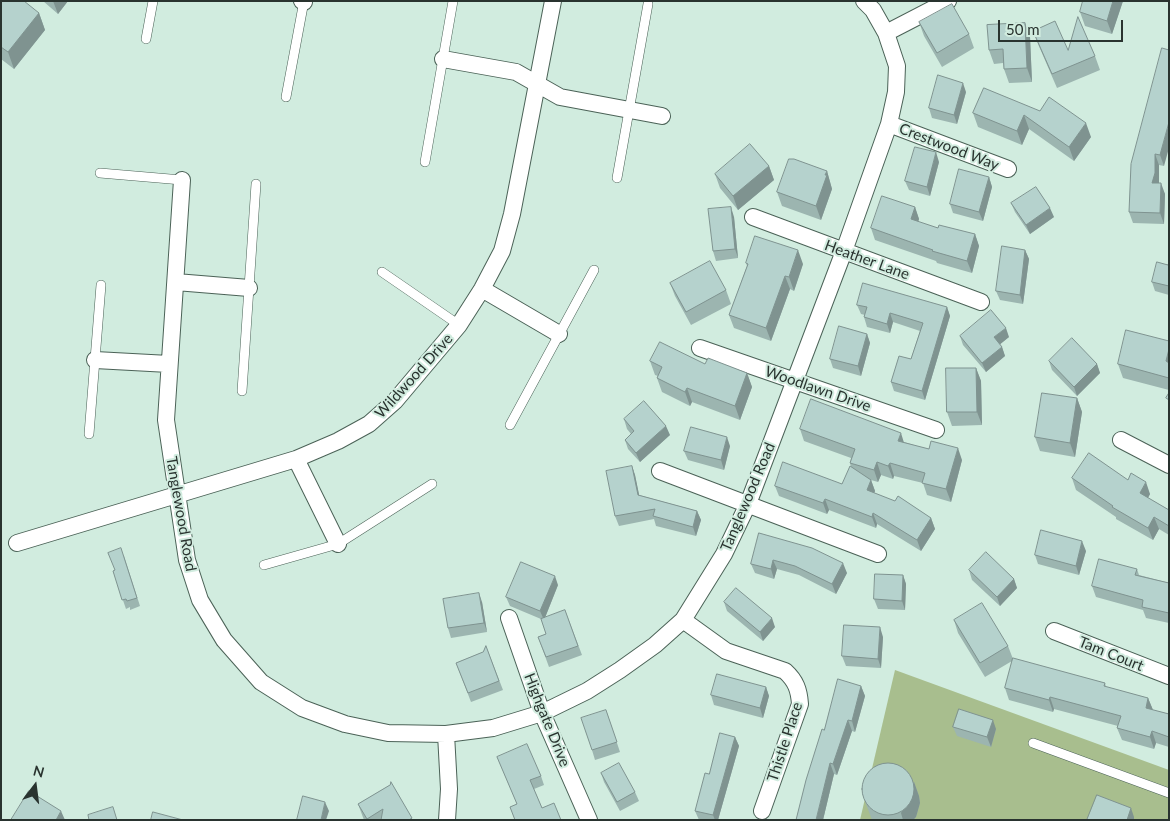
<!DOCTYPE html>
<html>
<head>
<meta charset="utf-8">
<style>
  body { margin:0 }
  #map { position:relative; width:1170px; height:821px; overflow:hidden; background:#d1ecdf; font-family:Lato,sans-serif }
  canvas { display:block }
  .frame { position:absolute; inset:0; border:2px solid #29332f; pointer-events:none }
  .north { position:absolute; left:10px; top:761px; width:50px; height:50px; -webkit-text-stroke:4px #d1ecdf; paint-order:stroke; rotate:15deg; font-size:14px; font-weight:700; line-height:20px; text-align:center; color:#29332f }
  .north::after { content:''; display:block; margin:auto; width:18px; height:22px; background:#29332f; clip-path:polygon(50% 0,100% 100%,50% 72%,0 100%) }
  .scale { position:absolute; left:998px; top:20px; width:125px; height:22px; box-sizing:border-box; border:2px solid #29332f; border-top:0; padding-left:6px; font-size:15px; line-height:18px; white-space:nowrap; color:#29332f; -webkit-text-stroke:4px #d1ecdf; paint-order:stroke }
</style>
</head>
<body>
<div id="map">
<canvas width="1170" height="821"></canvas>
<div class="frame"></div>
<div class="north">N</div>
<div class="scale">50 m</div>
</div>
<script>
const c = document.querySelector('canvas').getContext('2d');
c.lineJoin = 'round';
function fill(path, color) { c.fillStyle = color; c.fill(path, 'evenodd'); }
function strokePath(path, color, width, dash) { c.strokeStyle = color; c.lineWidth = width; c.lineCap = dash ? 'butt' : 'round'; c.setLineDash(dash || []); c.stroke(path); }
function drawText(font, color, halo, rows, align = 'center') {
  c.font = font + ' Lato,sans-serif'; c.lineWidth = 4; c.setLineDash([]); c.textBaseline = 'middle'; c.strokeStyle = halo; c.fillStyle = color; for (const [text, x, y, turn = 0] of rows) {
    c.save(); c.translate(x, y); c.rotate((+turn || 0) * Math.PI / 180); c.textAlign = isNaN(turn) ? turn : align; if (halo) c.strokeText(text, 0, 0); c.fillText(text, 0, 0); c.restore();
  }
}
fill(new Path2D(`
  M895,670L1169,770V820H860Z`), '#a8be8e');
const lane = new Path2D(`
  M146,39L153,1
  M286,97L304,1
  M425,162L453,1
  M100,173L182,180
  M617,178L648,4
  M382,272L459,325
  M242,391L256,184
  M510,425L594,270
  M89,434L101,285
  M264,565L338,544L432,484
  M1033,743L1169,793`);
const street = new Path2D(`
  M302,1L304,2
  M886,33L948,1
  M443,59L516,72L560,97L662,116
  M889,124L1008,169
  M182,180L166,420L187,560L200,600L224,640L261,682L302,708L345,724L388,733L446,734L493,728L542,713L587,691L620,670L655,645L683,620L724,554L748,504L844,251L889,124L896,92L897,66L886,33L873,10L864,1
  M753,217L981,302
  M176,282L249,288
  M482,289L559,334
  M700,348L936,430
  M95,360L169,364
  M1121,440L1169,465
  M296,459L338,544
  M660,471L878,554
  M17,543L296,459L338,441L369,424L395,401L459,325L482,289L502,251L512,214L553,1
  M509,618L542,713L589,820
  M683,620L726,651L785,671C796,681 799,690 800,704L762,811
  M1054,631L1169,676
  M446,734L449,789L447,820`);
strokePath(lane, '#4b6257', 10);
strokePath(street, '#4b6257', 18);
strokePath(lane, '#fff', 9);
strokePath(street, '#fff', 16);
fill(new Path2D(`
  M1,1L39,13L45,30L14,69L1,59Z
  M43,1H68L58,14Z
  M1123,1L1112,34L1085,26L1080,12Z
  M919,22L969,34L974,48L942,67L924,36Z
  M1025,23L1030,37L1032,82L1009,83L1004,69L1003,63L994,64L989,50Z
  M1033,31L1068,50L1095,56L1100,70L1057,88L1038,44Z
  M1162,48L1164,166L1159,165V183L1165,194L1164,224L1133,223L1129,212Z
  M984,88L1091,137L1074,161L1029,129L1022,145L978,127L973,113Z
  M966,92L957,124L932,118L929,108Z
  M939,162L930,196L909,190L905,181Z
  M769,166L774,180L738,210L720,188L715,174Z
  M827,171L832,189L821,220L782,206L777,192Z
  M989,177L992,187L983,221L953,213L950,204Z
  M1011,203L1054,217L1030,234L1015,212Z
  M915,207L919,219L918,222L938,228L975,234L979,246L972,273L937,263L936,261L875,240L871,228Z
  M734,217L738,258L716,261L713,251Z
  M1025,250L1029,259L1023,304L1000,300L996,291Z
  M1169,262V295L1155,291L1152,282L1168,265Z
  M746,263L803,264L794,291L790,289L771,341L734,328L729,315L747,266Z
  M670,283L726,290L731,304L691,325L675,296Z
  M857,305L947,307L950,316L925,400L894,391L891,382L911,359L920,331L893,322L890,333L867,327L864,317L865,315L861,314Z
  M867,334L870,343L861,376L833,368L830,359Z
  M960,336L1009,337L1000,344L1002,347L1005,356L986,372L963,345Z
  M1169,341V390L1123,378L1118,364Z
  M650,361L705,364L747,373L752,387L740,420L692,402L690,406L662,392L657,378L658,376L655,375Z
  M1049,361L1097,364L1100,373L1077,396L1052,370Z
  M976,368L981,381L982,425L952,426L947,412Z
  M1077,398L1082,412L1075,457L1040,451L1035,437Z
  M624,419L670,435L640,462L628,449L625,440L631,434L627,429Z
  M800,429L904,442L962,460L951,502L927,495L923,483L894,476L893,479L881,475L878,482L871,480L875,491L874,493L931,518L935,529L921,551L877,524L876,528L829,510L827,514L779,496L775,486L842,484L851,467L850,463L851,458L804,441Z
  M730,446L724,470L688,460L684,451Z
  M632,466L635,475L639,495L697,511L701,520L696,536L656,526L654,519L619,526L615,516Z
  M1072,478L1128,480L1150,494L1148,498L1169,510V535L1159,529L1153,540L1116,519V517L1076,490Z
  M759,533L847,573L836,594L799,575L777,569L774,579L755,573L751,564Z
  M1086,551L1079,575L1038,564L1035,555Z
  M124,556L140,606L130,610V607L126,609L113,571L115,570Z
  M1137,569L1139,575L1169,583V623L1146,618L1143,610L1096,597L1092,586Z
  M969,570L1014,579L1017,588L1000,606L972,580Z
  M903,575L906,584L905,610L878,609L874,599Z
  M558,585L545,618L565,610L582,655L549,667L538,637L546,634L541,619L510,606L506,597Z
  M482,602L487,632L451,638L448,628Z
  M724,602L775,627L763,641L727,611Z
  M954,620L1008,646L1013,659L1105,683L1106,687L1148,698L1153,710L1169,714V747L1156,743L1154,749L1122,740L1117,728L1118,726L1054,709L1053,712L1009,700L1005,688L1012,661L985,677L958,633Z
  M883,637L881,668L846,666L842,656Z
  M486,646L503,690L471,702L456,663L483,652Z
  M861,686L865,696L855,732L852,731L837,775L834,774L823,820L824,730Z
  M766,687L769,696L763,718L714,705L711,695Z
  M606,710L620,752L595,760L592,750Z
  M953,727L996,729L991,747L957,736Z
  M735,737L739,746L718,820H699L695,811L709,774Z
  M497,757L541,776L544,785L534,789L542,808L561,820H515L510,807L517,804Z
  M601,773L635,792L639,801L620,811L604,782Z
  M914,782L919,796L920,803L916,817L913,820H872L862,793Z
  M390,785L413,820H364L358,804Z`), '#9cb5b0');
fill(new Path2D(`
  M53,1H68L58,14Z
  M1113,1H1123L1112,34L1107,21Z
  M39,13L45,30L14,69L8,52Z
  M1025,23L1030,37L1032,82L1027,68Z
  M963,83L966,92L957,124L954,115Z
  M1024,115L1029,129L1022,145L1017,131Z
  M1169,122V148L1164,166L1160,155Z
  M1086,123L1091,137L1074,161L1069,147Z
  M936,152L939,162L930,196L927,187Z
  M1155,154L1159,165V184L1152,183Z
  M769,166L774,180L738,210L733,196Z
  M827,171L832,189L821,220L816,206Z
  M989,177L992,187L983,221L979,212Z
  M1161,183L1165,194L1164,224L1160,213Z
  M731,207L734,217L738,258L735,249Z
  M915,207L919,219L915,231L911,219Z
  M1050,208L1054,217L1030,234L1026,225Z
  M975,234L979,246L972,273L967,261Z
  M798,250L803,264L794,291L789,277Z
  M1025,250L1029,259L1023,304L1020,295Z
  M785,276L790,289L771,341L766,328Z
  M947,307L950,316L925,400L922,391Z
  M890,313L893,322L890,333L887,324Z
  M1006,328L1009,337L998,346L994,337Z
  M867,334L870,343L861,376L858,366Z
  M1002,347L1005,356L986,372L982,363Z
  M1169,349V369L1166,361Z
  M1097,364L1100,373L1077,396L1074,387Z
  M976,368L981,381L982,425L977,412Z
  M747,373L752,387L740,420L735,406Z
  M687,388L692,402L690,406L685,392Z
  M1077,398L1082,412L1075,457L1070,443Z
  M666,426L670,435L640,462L636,453Z
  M901,433L905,446L898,441Z
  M727,437L730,446L724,470L721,460Z
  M958,448L962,460L951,502L946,489Z
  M877,462L881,475L878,482L874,470Z
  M890,463L894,476L893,479L888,466Z
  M632,466L635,475L641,504L638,495Z
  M871,480L875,491L871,501L867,490Z
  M1146,482L1150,494L1144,505L1140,493Z
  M825,499L829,510L827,514L823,503Z
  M697,511L701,520L696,536L693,527Z
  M873,513L877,524L876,528L872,517Z
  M1154,517L1159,529L1153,540L1148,528Z
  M931,518L935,529L921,551L917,540Z
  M1082,541L1086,551L1079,575L1076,566Z
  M773,560L777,569L774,579L771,569Z
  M843,563L847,573L836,594L832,584Z
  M903,575L906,584L905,610L902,601Z
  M555,576L558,585L544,620L540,611Z
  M1014,579L1017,588L1000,606L997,597Z
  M479,593L482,602L487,632L484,623Z
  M772,618L775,627L763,641L760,632Z
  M880,627L883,637L881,668L878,659Z
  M861,686L865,696L855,732L852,721Z
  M766,687L769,696L763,718L760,708Z
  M1050,697L1054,709L1053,712L1049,700Z
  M1148,698L1153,710L1146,708Z
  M848,720L852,731L837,775L833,764Z
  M993,720L996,729L991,747L987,737Z
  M1152,731L1156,743L1154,749L1150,737Z
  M735,737L739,746L718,820H715L713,815Z
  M830,763L834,774L823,820H816Z
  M914,782L919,796L920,803L916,817L913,820H903L901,813Z
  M325,802L329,811L326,820H321Z
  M1131,808L1134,817V820H1127Z
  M61,811L65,820H56Z`), '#7f9390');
const building = new Path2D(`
  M1,1H24L39,13L8,52L1,47Z
  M1083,1H1113L1107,21L1080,12Z
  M952,4L969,34L937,53L919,22Z
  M1078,17L1095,56L1052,74L1033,31L1055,21L1068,50Z
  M1025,23L1027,68L1004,69L1003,49L989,50L987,25Z
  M1162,48L1169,50V122L1160,155L1155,154V173L1152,183H1161L1160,213L1129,212L1131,164Z
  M938,75L963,83L954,115L929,108Z
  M984,88L1040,111L1049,97L1086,123L1069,147L1024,115L1017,131L973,113Z
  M750,144L769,166L733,196L715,174Z
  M915,147L936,152L927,187L905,181Z
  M789,159H794L827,171L825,175H827L816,206L777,192Z
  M959,169L989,177L979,212L950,204Z
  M1036,187L1050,208L1026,225L1011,203Z
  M882,196L915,207L911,219L938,228L939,225L975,234L967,261L932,251L933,250L871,228Z
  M731,207L735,249L713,251L708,209Z
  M755,236L798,250L789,277L785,276L766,328L729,315L748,264L746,263Z
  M1002,246L1025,250L1020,295L996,291Z
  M710,261L726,290L686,312L670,283Z
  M1157,262L1168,265L1169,262V286L1152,282Z
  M863,283L947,307L922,391L891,382L899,356L911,359L923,323L890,313L887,324L864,317L867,307L857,305Z
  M991,310L1006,328L994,337L1002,347L982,363L960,336Z
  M839,326L867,334L858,366L830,359Z
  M1126,330L1169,341V349L1166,361L1169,363V378L1118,364Z
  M1072,338L1097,364L1074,387L1049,361Z
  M660,342L705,364L708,358L747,373L735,406L687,388L685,392L657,378L662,367L650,361Z
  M946,368H976L977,412H947Z
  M1042,393L1077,398L1070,443L1035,437Z
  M1169,393V400L1166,398Z
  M811,399L901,433L898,441L929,449L931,441L958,448L946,489L922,483L925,473L890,463L888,466L877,462L874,470L850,463L855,449L800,429Z
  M644,401L666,426L636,453L625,440L634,431L624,419Z
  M691,427L727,437L721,460L684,451Z
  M1089,453L1128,480L1131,473L1146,482L1140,493L1169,510V526L1154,517L1148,528L1112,507L1113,506L1072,478Z
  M783,462L842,484L850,466L871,480L867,490L895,501L898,496L931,518L917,540L873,513L872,517L825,499L823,503L775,486Z
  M632,466L638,495L697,511L693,527L653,516L655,509L615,516L606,471Z
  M1041,530L1082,541L1076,566L1035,555Z
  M759,533L812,548L843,563L832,584L795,566L773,560L771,569L751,564Z
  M121,548L137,598L127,601L126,599L122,600L113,571L115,570L108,553Z
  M986,552L1014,579L997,597L969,570Z
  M1099,559L1137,569L1135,575L1169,583V613L1142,607L1143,600L1092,586Z
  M521,562L555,576L540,611L506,597Z
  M875,574L903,575L902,601L874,599Z
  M736,588L772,618L760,632L724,602Z
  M479,593L484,623L448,628L443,599Z
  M982,603L1008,646L980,663L954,620Z
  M565,610L578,646L546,657L538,637L546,634L541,619Z
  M844,625L880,627L878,659L842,656Z
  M486,646L499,681L468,693L456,663L483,652Z
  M1013,658L1105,683L1104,686L1148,698L1146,708L1169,714V737L1152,731L1150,737L1117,728L1121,716L1050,697L1049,700L1005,688Z
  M717,674L766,687L760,708L711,695Z
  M838,679L861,686L852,721L848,720L833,764L830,763L816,820H796L806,780L822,729L824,730Z
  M959,709L993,720L987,737L953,727Z
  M606,710L617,742L592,750L581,718Z
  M720,733L735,737L713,815L695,811L705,773L709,774Z
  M527,744L541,776L530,780L542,808L554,803L561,820H515L510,807L517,804L497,757Z
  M862 789a26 26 0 1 1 52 0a26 26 0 1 1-52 0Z
  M619,763L635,792L617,802L601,773Z
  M391,782L412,818L409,820H381L383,809L367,819L358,804L390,785Z
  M29,791L61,811L56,820H11Z
  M1097,795L1131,808L1127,820H1087Z
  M303,796L325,802L321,820H297Z
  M113,807L117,820H89L88,815Z
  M153,812L183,820H151Z`);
fill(building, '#b5d2cd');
strokePath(building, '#7f9390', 1);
drawText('15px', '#29332f', '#d1ecdf', [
  ["Crestwood Way",949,147,21],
  ["Heather Lane",867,260,20],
  ["Wildwood Drive",414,376,-48],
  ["Woodlawn Drive",818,389,19],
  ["Tanglewood Road",748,497,-67],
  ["Tanglewood Road",181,514,80],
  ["Tam Court",1111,654,22],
  ["Highgate Drive",547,720,68],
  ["Thistle Place",785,742,-72]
]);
</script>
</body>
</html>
